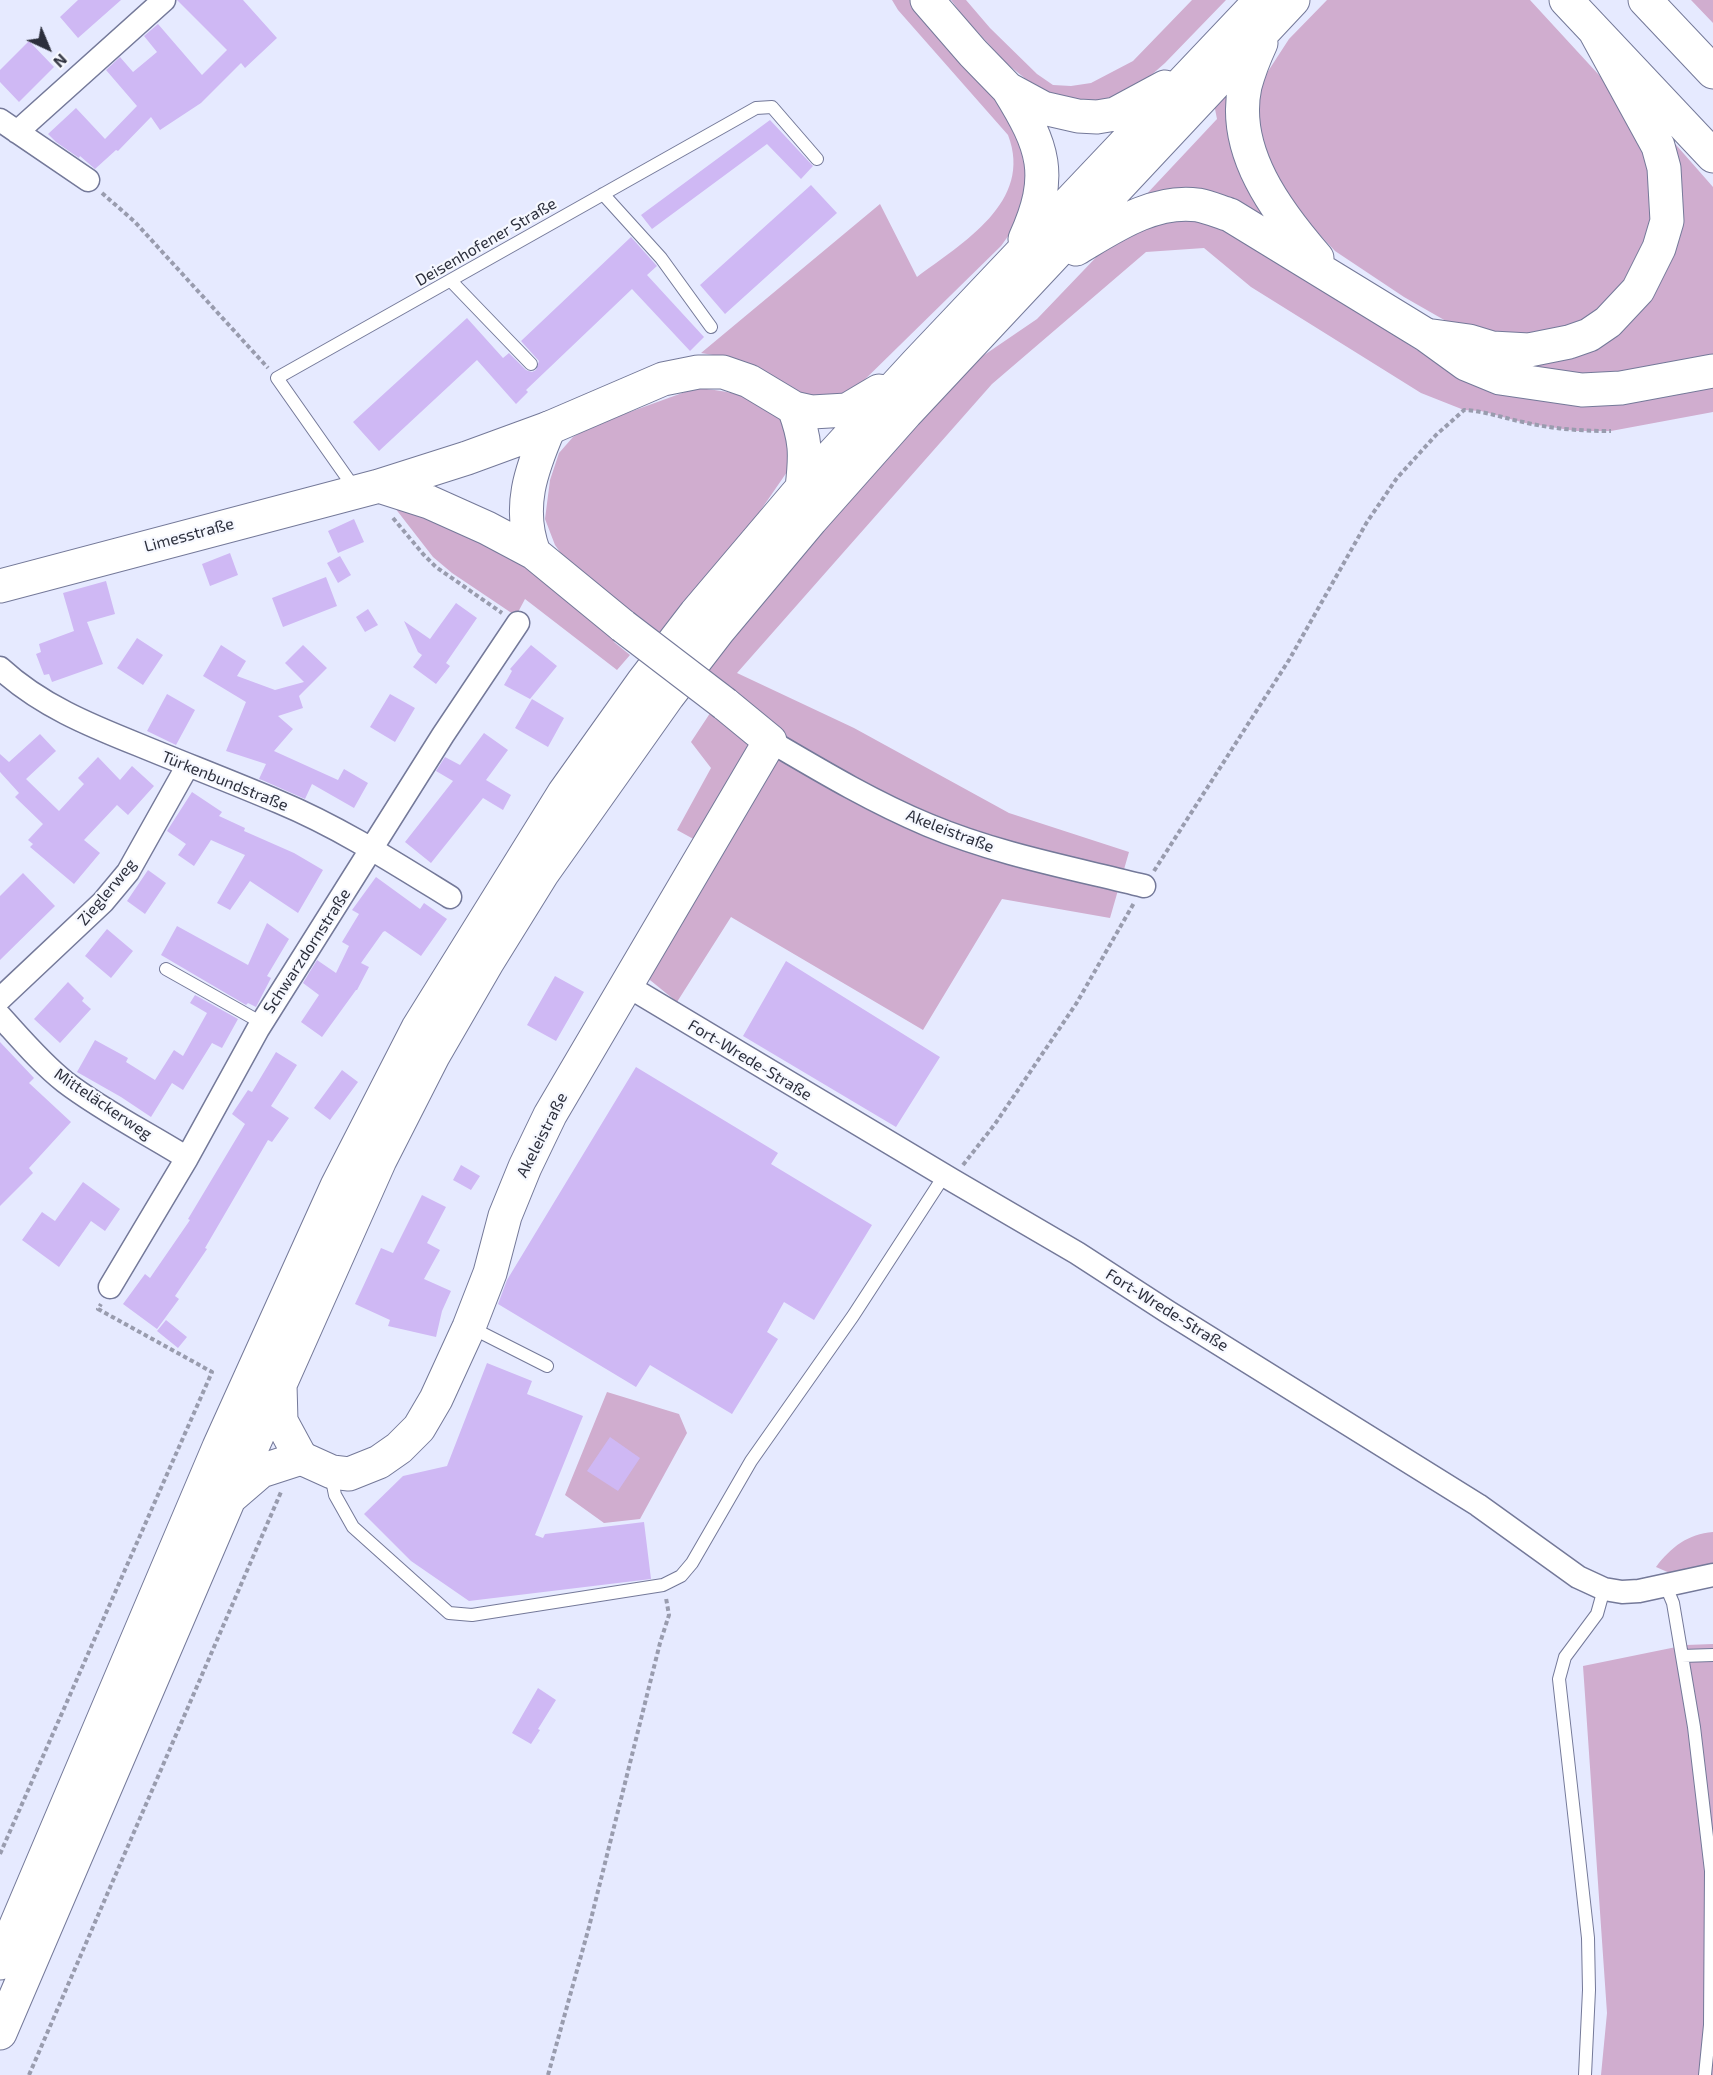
<!DOCTYPE html>
<html>
<head>
<meta charset="utf-8">
<style>
  body { margin:0 }
  #map { position:relative; width:1713px; height:2075px; overflow:hidden; background:#e6eaff; font-family:"Exo 2",sans-serif }
  canvas { display:block }
  .north { position:absolute; left:18px; top:18px; width:60px; height:60px; -webkit-text-stroke:4px #f6f8ff; paint-order:stroke; rotate:136deg; font-size:16px; font-weight:700; line-height:24px; text-align:center; color:#2c2f3c }
  .north::after { content:''; display:block; margin:auto; width:21px; height:27px; background:#2c2f3c; clip-path:polygon(50% 0,100% 100%,50% 72%,0 100%) }
</style>
</head>
<body>
<div id="map">
<canvas width="1713" height="2075"></canvas>
<div class="north">N</div>
</div>
<script>
const c = document.querySelector('canvas').getContext('2d');
c.lineJoin = 'round';
function fill(path, color) { c.fillStyle = color; c.fill(path, 'evenodd'); }
function strokePath(path, color, width, dash) { c.strokeStyle = color; c.lineWidth = width; c.lineCap = dash ? 'butt' : 'round'; c.setLineDash(dash || []); c.stroke(path); }
function drawText(font, color, halo, rows, align = 'center') {
  c.font = font + ' "Exo 2",sans-serif'; c.lineWidth = 4.5; c.setLineDash([]); c.textBaseline = 'middle'; c.strokeStyle = halo; c.fillStyle = color; for (const [text, x, y, turn = 0] of rows) {
    c.save(); c.translate(x, y); c.rotate((+turn || 0) * Math.PI / 180); c.textAlign = isNaN(turn) ? turn : align; if (halo) c.strokeText(text, 0, 0); c.fillText(text, 0, 0); c.restore();
  }
}
fill(new Path2D(`
  M892,0H912L1017,118L1036,164L1019,221L1001,246L849,395L813,401L737,359L701,353L880,204L917,277C962,243 1034,202 1008,135L898,10Z
  M951,0H966L990,28L1037,74L1053,85L1071,86L1091,83L1133,61L1192,0H1226L1165,63L1140,85L1117,99L1092,105L1043,93L1006,63L963,16Z
  M1327,0H1530L1622,100L1645,134L1660,203L1630,284L1575,329L1522,339L1446,321L1404,297L1335,251L1291,204L1278,185L1255,117L1263,79L1289,39Z
  M1691,0H1713V23Z
  M1240,76L1292,235L1141,200L1217,119L1214,104Z
  M1670,138L1713,187V362L1672,370L1540,378L1498,357L1649,291Z
  M1180,216L1241,232L1417,350L1449,368L1713,380V412L1611,431H1576L1525,423L1481,411L1464,410L1421,393L1251,287L1204,248L1146,252L992,384L737,673L854,728L1009,813L1129,852L1110,918L1002,899L923,1030L731,917L677,1002L645,976L719,853L677,830L711,768L691,742L728,686L703,666L901,439L971,364L1037,319L1105,248L1135,226Z
  M696,388C719,390 750,394 769,408C777,413 784,421 791,427L787,472L747,530L657,636L573,570L555,545L545,519L550,480L559,453L573,437L594,425Z
  M388,499L494,543L609,631L614,642L630,655L617,670L525,599L516,616L452,573L433,557Z
  M607,1392L679,1414L687,1433L640,1519L604,1523L565,1495Z
  M1713,1532V1567L1672,1574L1656,1567C1671,1547 1688,1534 1713,1532Z
  M1713,1644V2075H1601L1607,2013L1583,1666L1686,1645Z`), '#d0adcf');
fill(new Path2D(`
  M78,0H121L78,38L60,17Z
  M177,0H243L277,38L245,68L241,63L201,103L160,130L151,117L118,151L116,150L95,169L80,156L79,158L56,142L48,134L76,108L105,139L137,106L106,70L120,57L133,72L157,52L144,36L158,24L202,75L227,50Z
  M29,41L54,67L19,102L0,82V70Z
  M770,120L813,166L801,179L767,144L652,229L641,215Z
  M811,185L837,213L725,314L700,285Z
  M631,237L657,266L647,275L704,337L690,351L632,289L526,390L528,392L516,404L477,360L379,451L353,422L467,318L503,358L509,353L526,370L532,372L536,370L539,361L521,341Z
  M354,519L364,542L338,553L328,531Z
  M230,553L238,575L210,586L202,564Z
  M340,556L351,575L338,583L327,563Z
  M326,577L337,606L283,627L272,598Z
  M106,581L115,614L87,622L103,664L52,682L49,674L44,675L36,654L41,652L39,644L74,631L63,593Z
  M456,603L477,618L446,663L450,666L436,684L413,667L422,655L418,652L404,621L430,639Z
  M368,609L378,625L365,632L356,617Z
  M137,638L163,655L143,685L117,668Z
  M221,645L246,661L237,676L275,690L304,682L285,663L303,645L327,668L299,696L303,708L278,716L293,729L274,751L338,780L344,769L368,783L354,808L312,784L305,799L262,780L259,779L266,764L226,751L246,702L203,676Z
  M531,645L557,666L530,699L504,685L512,671L510,669Z
  M167,694L195,710L176,745L147,731Z
  M390,694L415,708L395,742L370,727Z
  M532,699L564,718L548,747L515,728Z
  M484,733L508,750L486,780L511,795L503,810L483,798L431,863L405,842L453,781L436,771L445,757L460,765Z
  M40,734L56,751L26,779L59,811L84,784L78,778L98,757L120,780L132,766L154,786L128,815L117,805L84,840L100,853L74,884L30,847L33,844L28,840L43,824L15,797L19,793L0,772V754L9,762Z
  M192,792L222,812L219,816L245,828L244,831L294,853L323,870L298,913L250,881L230,910L217,903L245,855L211,840L194,866L178,855L186,844L167,831Z
  M148,870L166,883L145,914L127,901Z
  M23,873L55,906L0,960V896Z
  M376,877L420,909L424,903L447,919L421,956L385,931L383,932L361,963L369,967L357,990H356L322,1037L301,1022L319,995L303,983L317,960L336,973L349,946L342,942L359,914L352,910Z
  M267,923L289,939L267,976L271,978L256,1007L248,1003L246,1005L161,955L177,926L248,965Z
  M107,929L133,951L111,978L85,956Z
  M786,961L940,1057L896,1127L743,1036Z
  M555,976L584,992L556,1041L527,1025Z
  M68,982L84,998L82,1001L91,1009L60,1043L34,1019Z
  M195,995L238,1019L222,1048L212,1043L183,1090L172,1083L151,1117L121,1097L77,1072L95,1040L128,1058L126,1062L155,1080L174,1050L183,1056L207,1013L190,1003Z
  M0,1042L34,1078L29,1083L71,1122L29,1168L33,1173L0,1206Z
  M276,1052L297,1065L271,1106L289,1118L272,1142L268,1140L205,1248L207,1249L175,1296L179,1299L157,1329L123,1304L145,1274L150,1278L190,1220L188,1219L245,1124L232,1114L248,1090L252,1092Z
  M636,1067L778,1153L771,1164L872,1225L814,1320L784,1302L767,1332L778,1339L732,1414L650,1365L636,1387L498,1304L507,1280Z
  M342,1070L358,1082L330,1120L314,1108Z
  M461,1165L480,1176L471,1190L453,1180Z
  M83,1182L120,1209L105,1231L91,1221L59,1267L22,1240L42,1212L55,1221Z
  M422,1195L446,1207L427,1243L440,1250L424,1279L451,1291L442,1311L436,1337L388,1326L390,1320L355,1304L381,1248L393,1253Z
  M166,1320L187,1337L178,1348L157,1331Z
  M487,1363L532,1381L527,1394L583,1416L535,1535L543,1538L545,1534L644,1522L651,1579L469,1601L411,1561L364,1514L403,1476L447,1466Z
  M610,1437L640,1458L618,1491L587,1471Z
  M538,1688L556,1700L538,1729L540,1730L531,1744L512,1733Z`), '#cfb8f4');
const lane = new Path2D(`
  M603,194L661,258L711,327
  M451,281L531,364
  M355,489L277,378L756,108L772,107L817,159
  M166,969L262,1023
  M470,1327L547,1366
  M332,1474V1480L335,1495L353,1527L449,1613L472,1615L663,1585L681,1576L692,1563L751,1461L853,1316L944,1176
  M1665,1584L1673,1603L1694,1727L1711,1871L1710,2025L1705,2075
  M1682,1656L1713,1655
  M1585,2075L1589,1990L1588,1938L1559,1679L1565,1657L1597,1614L1604,1589`);
const street = new Path2D(`
  M0,120L88,180
  M17,132L164,0
  M0,668C40,705 89,725 139,745C185,764 232,782 279,802C339,827 395,863 450,897
  M770,741C821,771 873,802 928,825C997,854 1072,868 1144,886
  M626,985L952,1180L1077,1253L1168,1312L1478,1505L1578,1577L1604,1589L1622,1592L1639,1591L1713,1575
  M0,999L103,902L128,872L188,765
  M0,1016C21,1039 41,1063 65,1082C103,1111 147,1133 187,1158
  M110,1287L187,1158L258,1029L443,735L518,623`);
const secondary = new Path2D(`
  M379,486L429,502L487,528L534,553L623,626
  M534,553C517,508 531,470 549,428
  M0,586L379,486L467,458L549,428
  M301,1458L332,1472L349,1474L379,1462L399,1448L419,1428L436,1399L469,1327L490,1273L505,1216L525,1167L550,1115L770,741L725,704`);
const highway = new Path2D(`
  M927,0L973,53L1008,89L1043,108L1078,116L1097,117L1115,114L1165,87
  M1566,0L1713,156
  M1645,0L1713,72
  M1261,43C1255,56 1249,71 1245,86C1231,151 1277,212 1317,258
  M1008,89C1044,147 1054,175 1025,239
  M1076,249C1113,227 1153,199 1198,205C1209,207 1220,212 1230,215L1426,335L1466,364L1500,378L1582,390L1621,388L1713,371
  M1433,336L1469,341L1492,348L1529,350L1569,342L1589,335L1608,322L1638,290L1659,248L1667,221L1664,168L1658,146L1595,31
  M794,408C806,440 806,454 802,488
  M549,428L663,379L698,372H723L749,381L794,408L812,412L847,410L879,391
  M232,1496L261,1471L301,1458L281,1421L280,1385
  M0,1963L219,1447L337,1186L418,1028L564,793L643,682L696,613L802,488L917,363L1261,0
  M0,2033L229,1499L380,1160L433,1056L488,961L542,874L668,696L718,631L811,520L906,413L1293,0`);
strokePath(lane, '#747999', 14);
strokePath(street, '#747999', 25);
strokePath(secondary, '#747999', 35);
strokePath(highway, '#747999', 35);
strokePath(new Path2D(`
  M102,193L135,222L268,368
  M393,518L423,554L436,567L502,613
  M1154,871L1289,660L1367,522L1397,478L1436,435L1464,410C1485,411 1503,418 1523,422C1552,429 1581,431 1611,431
  M963,1165L995,1124L1076,1004L1134,903
  M0,1854L212,1372L98,1309L101,1304
  M29,2075L281,1492
  M548,2075L589,1927L660,1643L669,1615L666,1598`), '#999cae', 4, [4.5, 3]);
strokePath(lane, '#fff', 12);
strokePath(street, '#fff', 22);
strokePath(secondary, '#fff', 33);
strokePath(highway, '#fff', 33);
const secondaryBridge = new Path2D(`
  M623,626L725,704`);
strokePath(secondaryBridge, '#747999', 35, []);
strokePath(secondaryBridge, '#fff', 33);
drawText('16px', '#2c2f3c', '#f6f8ff', [
  ["Deisenhofener Straße",486,242,-30],
  ["Limesstraße",189,535,-15],
  ["Türkenbundstraße",225,781,22],
  ["Akeleistraße",950,831,21],
  ["Zieglerweg",107,892,-50],
  ["Schwarzdornstraße",307,951,-57],
  ["Fort-Wrede-Straße",750,1060,31],
  ["Mitteläckerweg",103,1104,34],
  ["Akeleistraße",542,1135,-63],
  ["Fort-Wrede-Straße",1167,1310,32]
]);
</script>
</body>
</html>
